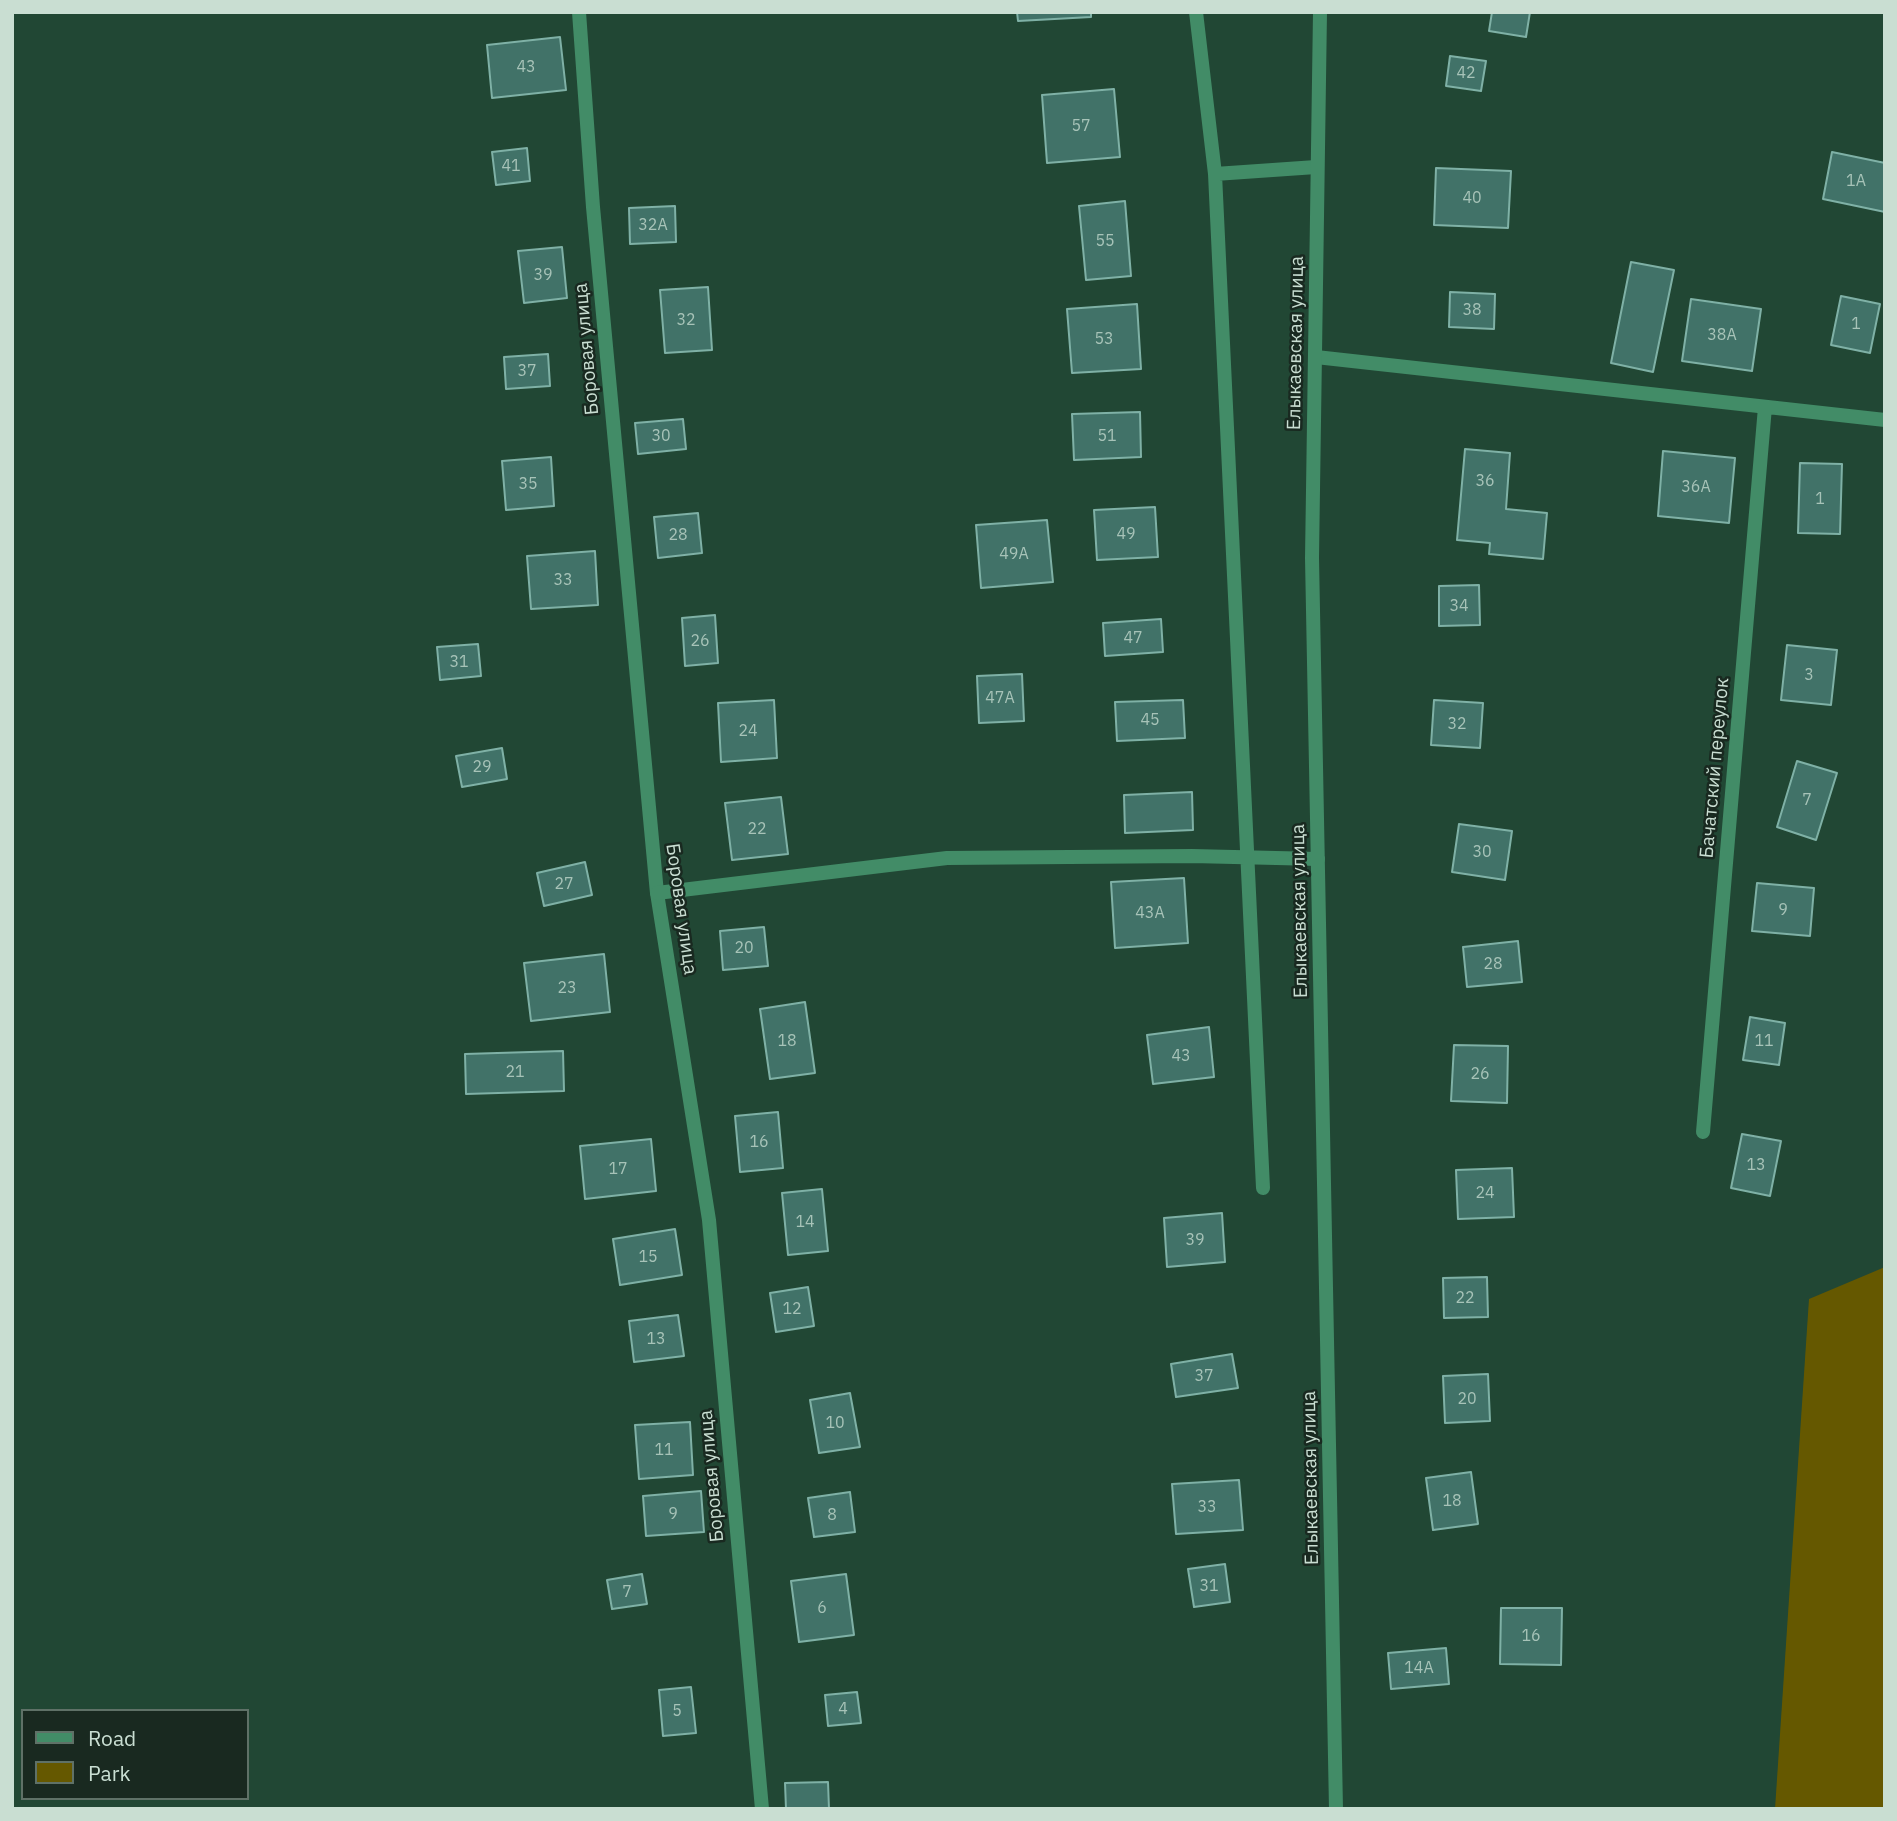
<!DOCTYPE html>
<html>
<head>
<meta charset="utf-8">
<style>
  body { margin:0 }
  #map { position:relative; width:1897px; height:1821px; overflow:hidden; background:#214734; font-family:"IBM Plex Sans",sans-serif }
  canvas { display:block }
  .frame { position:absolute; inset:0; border:14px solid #c9ded2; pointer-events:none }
  .legend { position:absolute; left:21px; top:1709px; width:228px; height:91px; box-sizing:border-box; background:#192920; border:2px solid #5f7167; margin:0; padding:9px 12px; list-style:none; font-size:21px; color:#c9ded2 }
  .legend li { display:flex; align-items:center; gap:14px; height:35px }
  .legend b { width:35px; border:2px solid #5f7167 }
</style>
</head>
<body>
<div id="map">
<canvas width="1897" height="1821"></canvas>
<div class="frame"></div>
<ul class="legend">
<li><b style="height:9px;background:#428c67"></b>Road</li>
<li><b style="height:19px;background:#655800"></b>Park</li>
</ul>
</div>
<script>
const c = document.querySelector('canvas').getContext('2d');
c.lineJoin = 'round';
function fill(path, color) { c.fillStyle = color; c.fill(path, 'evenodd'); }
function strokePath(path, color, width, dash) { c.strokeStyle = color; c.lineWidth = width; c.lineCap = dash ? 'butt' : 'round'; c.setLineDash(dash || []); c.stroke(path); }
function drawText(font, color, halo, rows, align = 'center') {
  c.font = font + ' "IBM Plex Sans",sans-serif'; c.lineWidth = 5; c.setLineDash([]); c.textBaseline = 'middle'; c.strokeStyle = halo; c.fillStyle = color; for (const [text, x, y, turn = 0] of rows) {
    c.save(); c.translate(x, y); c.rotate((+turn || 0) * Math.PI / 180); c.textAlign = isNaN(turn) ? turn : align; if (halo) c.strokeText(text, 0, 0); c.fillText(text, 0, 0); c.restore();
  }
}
fill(new Path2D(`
  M1885,1267V1809H1775L1809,1299Z`), '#655800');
const building = new Path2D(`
  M1017,12H1091V17L1018,21Z
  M1492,12H1530L1526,37L1489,31Z
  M560,37L566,90L492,98L487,45Z
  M1450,56L1486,61L1481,91L1446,86Z
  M1114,89L1120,157L1047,163L1042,95Z
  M527,148L530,181L496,185L492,152Z
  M1832,152L1885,163V212L1823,199Z
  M1436,168L1511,171L1508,228L1434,225Z
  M1125,201L1131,276L1086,280L1079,206Z
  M675,206L676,242L630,244L629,208Z
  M562,247L567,298L524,303L518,251Z
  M1631,262L1674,270L1653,372L1611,363Z
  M708,287L712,350L665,353L660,290Z
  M1450,292L1495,294L1494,329L1449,327Z
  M1841,296L1880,304L1870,353L1831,345Z
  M1691,299L1761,309L1752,371L1682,361Z
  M1137,304L1141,369L1072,373L1067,309Z
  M548,354L550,386L506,389L504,357Z
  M1140,412L1141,457L1074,460L1072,414Z
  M683,419L686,449L638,454L635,423Z
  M1465,449L1510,453L1506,509L1547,513L1543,559L1489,554L1490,543L1457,540Z
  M1663,451L1735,458L1729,523L1658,516Z
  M551,457L554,506L506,510L502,461Z
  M1800,463L1842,464L1840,534L1798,533Z
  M1155,507L1158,557L1097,560L1094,510Z
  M698,513L702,553L658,558L654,517Z
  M1047,520L1053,582L981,588L976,525Z
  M595,551L598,605L531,609L527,556Z
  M1479,585L1480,625L1439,626V586Z
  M715,615L718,663L685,666L682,618Z
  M1161,619L1163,652L1105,656L1103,623Z
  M478,644L481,676L440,680L437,647Z
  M1787,645L1837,650L1831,705L1781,700Z
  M1022,674L1024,721L979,723L977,676Z
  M774,700L777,758L721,762L718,703Z
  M1183,700L1185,738L1117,741L1115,702Z
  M1434,700L1483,703L1480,748L1431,745Z
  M502,748L507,779L462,787L456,756Z
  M1797,761L1837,773L1816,840L1777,827Z
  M1192,792L1193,830L1125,833L1124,795Z
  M781,797L788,854L732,860L725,803Z
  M1459,824L1512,831L1505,880L1452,872Z
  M585,862L592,895L544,906L537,873Z
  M1184,878L1188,943L1115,948L1111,882Z
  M1757,883L1814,888L1810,936L1752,931Z
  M764,927L768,966L723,970L720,931Z
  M1518,941L1522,982L1467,987L1463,947Z
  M604,954L610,1012L531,1021L524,963Z
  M805,1002L815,1073L770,1079L760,1009Z
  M1750,1017L1785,1023L1779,1065L1743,1060Z
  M1209,1027L1214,1077L1153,1084L1147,1035Z
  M1454,1045L1508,1046L1507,1103L1451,1101Z
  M563,1051L564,1091L466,1094L465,1054Z
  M778,1112L783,1168L740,1172L735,1116Z
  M1742,1134L1781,1141L1770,1196L1731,1188Z
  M651,1139L656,1191L585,1199L580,1146Z
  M1512,1168L1514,1217L1458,1219L1456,1170Z
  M822,1189L828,1251L788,1255L782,1193Z
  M1222,1213L1225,1262L1167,1267L1164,1218Z
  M675,1229L682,1275L620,1285L613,1239Z
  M1487,1277L1488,1317L1444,1318L1443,1278Z
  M808,1287L814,1326L776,1332L770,1293Z
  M678,1315L684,1356L634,1362L629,1321Z
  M1232,1354L1238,1388L1176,1397L1171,1364Z
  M1488,1374L1490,1421L1445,1423L1443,1376Z
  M850,1393L860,1447L819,1453L810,1400Z
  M690,1422L693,1475L639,1479L635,1425Z
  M1471,1472L1478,1524L1433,1530L1426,1478Z
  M1239,1480L1243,1530L1176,1534L1172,1484Z
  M701,1491L704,1532L646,1536L643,1496Z
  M850,1492L855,1532L814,1537L808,1498Z
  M1225,1564L1230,1602L1194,1607L1188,1569Z
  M642,1574L647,1604L612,1609L607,1580Z
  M846,1574L854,1635L799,1642L791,1581Z
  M1501,1608H1562L1561,1665L1500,1664Z
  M1446,1648L1449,1684L1391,1689L1388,1653Z
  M691,1687L696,1733L663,1736L659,1690Z
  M857,1692L861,1723L828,1726L825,1695Z
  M828,1782L829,1809H786L785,1783Z`);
fill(building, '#417268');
strokePath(building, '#7fb1a6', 2);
strokePath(new Path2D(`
  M579,12L593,207L657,893L709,1220L762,1809`), '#428c67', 14);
strokePath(new Path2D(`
  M1196,12L1215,174L1263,1188
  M1215,174L1316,167
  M1316,357L1885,420
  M657,893L947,858L1192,856L1318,859
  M1703,1132L1765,407`), '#428c67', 14);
strokePath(new Path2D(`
  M1320,12C1316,194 1316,376 1312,558L1336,1809`), '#428c67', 14);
drawText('16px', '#a7c3b8', null, [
  ["43",526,67],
  ["42",1466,73],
  ["57",1081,126],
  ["41",511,166],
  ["1А",1856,181],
  ["40",1472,198],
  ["32А",653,225],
  ["55",1105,241],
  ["39",543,275],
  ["38",1472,310],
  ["32",686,320],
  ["1",1856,324],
  ["38А",1722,335],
  ["53",1104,339],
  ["37",527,371],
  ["30",661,436],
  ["51",1107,436],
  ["36",1485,481],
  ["35",528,484],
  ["36А",1696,487],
  ["1",1820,499],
  ["49",1126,534],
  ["28",678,535],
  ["49А",1014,554],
  ["33",563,580],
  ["34",1459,606],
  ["47",1133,638],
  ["26",700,641],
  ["31",459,662],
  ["3",1809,675],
  ["47А",1000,698],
  ["45",1150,720],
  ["32",1457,724],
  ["24",748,731],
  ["29",482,767],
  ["7",1807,800],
  ["22",757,829],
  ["30",1482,852],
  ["27",564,884],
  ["9",1783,910],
  ["43А",1150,913],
  ["20",744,948],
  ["28",1493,964],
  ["23",567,988],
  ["18",787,1041],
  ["11",1764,1041],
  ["43",1181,1056],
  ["21",515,1072],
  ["26",1480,1074],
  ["16",759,1142],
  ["13",1756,1165],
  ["17",618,1169],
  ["24",1485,1193],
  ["14",805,1222],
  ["39",1195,1240],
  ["15",648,1257],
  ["22",1465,1298],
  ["12",792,1309],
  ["13",656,1339],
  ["37",1204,1376],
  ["20",1467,1399],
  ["10",835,1423],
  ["11",664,1450],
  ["18",1452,1501],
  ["33",1207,1507],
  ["9",673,1514],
  ["8",832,1515],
  ["31",1209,1586],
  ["7",627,1592],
  ["6",822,1608],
  ["16",1531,1636],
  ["14А",1419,1668],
  ["4",843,1709],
  ["5",677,1711]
]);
drawText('19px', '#c9ded2', '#192920', [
  ["Елыкаевская улица",1296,343,-89],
  ["Боровая улица",587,349,-95],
  ["Бачатский переулок",1715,768,-85],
  ["Боровая улица",681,909,82],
  ["Елыкаевская улица",1300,911,-91],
  ["Боровая улица",712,1476,-95],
  ["Елыкаевская улица",1311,1478,-91]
]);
</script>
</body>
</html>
